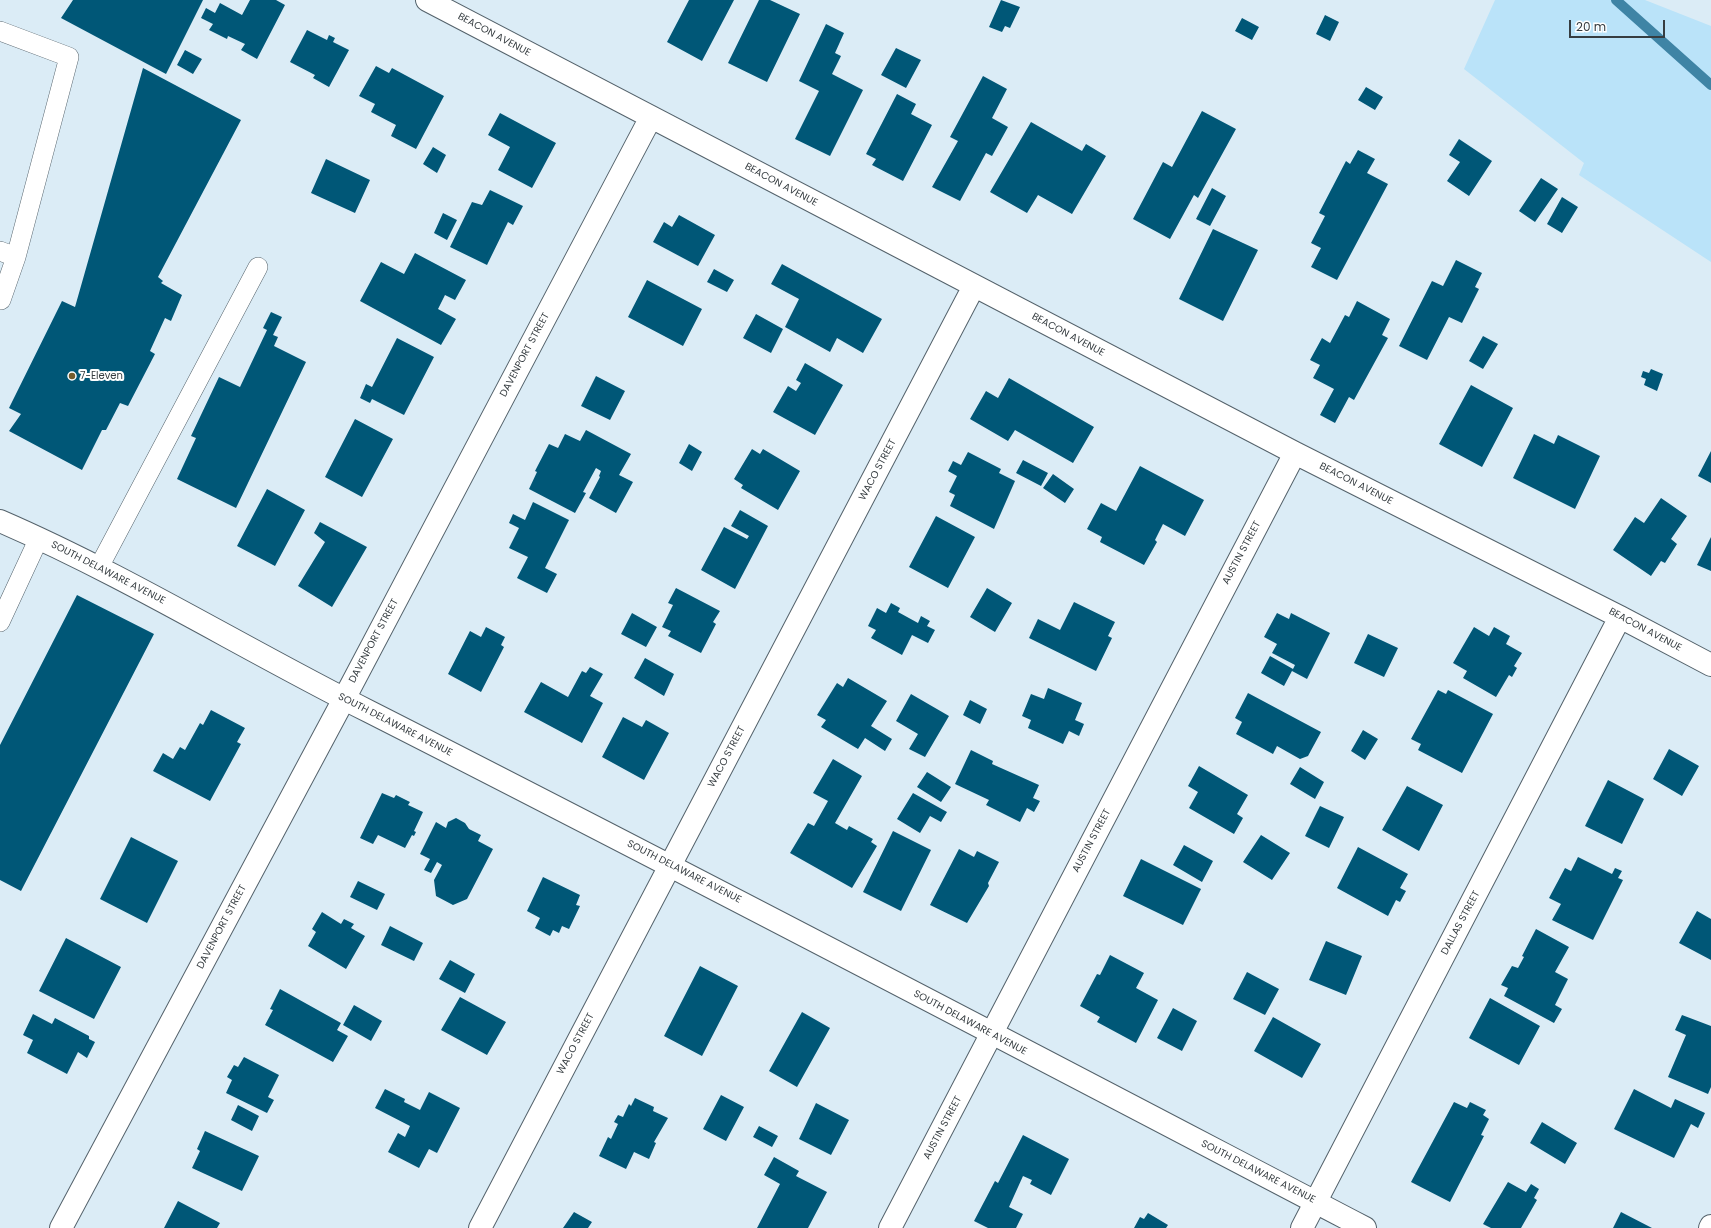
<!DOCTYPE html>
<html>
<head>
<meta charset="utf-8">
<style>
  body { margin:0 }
  #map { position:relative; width:1711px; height:1228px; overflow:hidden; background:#dbecf6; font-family:Poppins,sans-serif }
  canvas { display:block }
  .scale { position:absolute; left:1569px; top:20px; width:96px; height:18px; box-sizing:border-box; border:2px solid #363d41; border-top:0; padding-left:5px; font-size:12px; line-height:14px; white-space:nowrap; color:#363d41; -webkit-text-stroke:3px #fff; paint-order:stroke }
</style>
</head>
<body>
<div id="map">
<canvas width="1711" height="1228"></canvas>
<div class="scale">20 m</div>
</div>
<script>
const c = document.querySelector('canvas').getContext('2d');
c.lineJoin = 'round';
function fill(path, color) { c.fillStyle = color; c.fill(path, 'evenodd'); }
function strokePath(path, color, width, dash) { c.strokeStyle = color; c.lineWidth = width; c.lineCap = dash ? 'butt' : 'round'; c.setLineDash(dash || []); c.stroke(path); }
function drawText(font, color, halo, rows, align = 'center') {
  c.font = font + ' Poppins,sans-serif'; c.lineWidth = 4; c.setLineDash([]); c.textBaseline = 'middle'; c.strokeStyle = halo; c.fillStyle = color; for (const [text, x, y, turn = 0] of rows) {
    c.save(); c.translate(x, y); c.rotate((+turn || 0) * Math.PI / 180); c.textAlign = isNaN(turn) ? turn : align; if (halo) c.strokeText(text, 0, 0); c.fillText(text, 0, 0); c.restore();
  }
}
fill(new Path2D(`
  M1495,0H1645L1711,26V262L1579,175L1584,163L1464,69Z`), '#bae3f9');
strokePath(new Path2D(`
  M1616,0L1711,85`), '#3f84a5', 10);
fill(new Path2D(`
  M73,0H203L166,74L61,18Z
  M250,0H276L285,5L257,59L241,50L245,44L228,36L227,39L209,30L213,24L201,18L206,8L215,13L220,3L242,15Z
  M689,0H734L702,61L667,42Z
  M759,0H770L800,14L767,82L728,63Z
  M1001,0L1020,7L1010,28L1005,26L1002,32L989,27Z
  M1325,15L1339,22L1330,41L1316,34Z
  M1242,18L1259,27L1252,40L1235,31Z
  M826,24L844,33L835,53L841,56L832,74L863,90L830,156L795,139L819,91L799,81Z
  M307,30L327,40L329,35L335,38L333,42L349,50L329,87L313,78L315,75L290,62Z
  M896,48L921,60L906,88L881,75Z
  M185,50L202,59L193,74L177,65Z
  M376,66L389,73L392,68L444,96L416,149L391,136L396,125L371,112L375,104L359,96Z
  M143,68L241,120L158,277L163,281L161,283L182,295L171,321L165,318L150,351L155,354L128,406L120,403L106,430H102L82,470L9,431L21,414L9,408L62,301L75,307Z
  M983,76L1007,89L992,118L1008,127L992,156L986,153L960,201L932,187L958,141L950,137Z
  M1366,87L1383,97L1375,110L1358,100Z
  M897,94L916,104L911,114L932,125L903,181L872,165L876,159L866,154Z
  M1202,111L1236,129L1198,198L1194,195L1170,239L1133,219L1163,162L1172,167Z
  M500,113L556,143L532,188L498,170L510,147L488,135Z
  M1031,122L1082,151L1086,144L1106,156L1072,214L1038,195L1027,213L990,192Z
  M1459,139L1492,161L1469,196L1447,181L1460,162L1449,155Z
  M433,147L446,155L437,173L423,164Z
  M1358,150L1375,159L1367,173L1388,184L1337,280L1311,267L1321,248L1311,243L1325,216L1319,213L1346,161L1350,164Z
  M326,159L370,180L355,213L311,193Z
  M1541,178L1558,189L1535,222L1519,211Z
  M1212,188L1226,196L1210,226L1196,219Z
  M490,190L523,206L513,225L508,222L487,265L450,247L472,202L482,205Z
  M1562,197L1578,207L1562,233L1547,224Z
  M443,213L457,220L447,240L434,233Z
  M679,215L715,235L698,266L653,242L664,222L672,227Z
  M1213,229L1258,250L1223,321L1179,299Z
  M415,253L466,280L455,300L445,295L438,309L456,319L441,345L360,301L381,262L404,274Z
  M1456,260L1482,273L1475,287L1479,289L1462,323L1449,317L1427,360L1399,346L1432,281L1443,286Z
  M782,264L882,319L863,353L837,338L830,352L785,327L799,299L771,284Z
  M714,269L734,280L727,292L707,282Z
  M647,280L702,309L683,346L628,317Z
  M1357,301L1390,319L1382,335L1388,338L1354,400L1349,397L1335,423L1320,415L1334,389L1313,378L1320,365L1310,360L1322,338L1330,343L1345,315L1349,317Z
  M271,312L282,317L273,335L278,337L274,346L306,362L236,508L177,479L196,438L191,436L219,377L240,387L267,330L263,328Z
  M756,314L783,329L771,353L743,338Z
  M1483,336L1498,344L1483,369L1469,361Z
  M397,338L434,357L404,415L372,399L370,403L360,398L366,384L372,387Z
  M805,363L843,385L815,435L773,412L788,386L796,391L801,383L796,380Z
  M1651,369L1663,374L1657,391L1644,385L1646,379L1641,377L1643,371L1649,373Z
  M596,376L625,391L610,420L581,406Z
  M1009,378L1094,427L1073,463L1015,430L1008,441L970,419L986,391L998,398Z
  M1471,385L1513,408L1482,467L1439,444Z
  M355,419L393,439L362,497L325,477Z
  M586,430L631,454L619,475L633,482L616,513L589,498L600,477L599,476L601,471L596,468L583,492L586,493L575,513L529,489L537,472L535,471L549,444L558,448L565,434L580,441Z
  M1534,434L1554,444L1558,435L1600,456L1575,509L1513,478Z
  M689,444L702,452L692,471L679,463Z
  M752,449L760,454L763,449L800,471L778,510L741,488L743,485L734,479Z
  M1711,451V483L1698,476Z
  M968,452L1001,469L999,473L1015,481L994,529L950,506L955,495L949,492L957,476L948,471L953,461L961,465Z
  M1023,460L1048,473L1041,486L1016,473Z
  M1140,466L1204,500L1185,536L1163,524L1155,540L1157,542L1144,565L1100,542L1102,537L1087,529L1101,503L1116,511Z
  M1053,474L1074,489L1065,503L1043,488Z
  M267,489L305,510L275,566L237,546Z
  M1661,498L1687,516L1671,539L1677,544L1665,563L1661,561L1651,576L1613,550L1635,517L1644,523Z
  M533,502L569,520L545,568L557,574L547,593L517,578L528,557L509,548L519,528L509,523L513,514L525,520Z
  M740,510L768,526L735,589L701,570L724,527L747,539L749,536L731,526Z
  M936,516L975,537L948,588L909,567Z
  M320,522L367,547L332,607L298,586L325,542L314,533Z
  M1711,537V571L1697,565Z
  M676,588L720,611L713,622L716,624L701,653L668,636L671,631L662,627L673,605L668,603Z
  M987,588L1012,603L995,632L970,617Z
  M77,595L154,634L21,891L0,880V745Z
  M1074,602L1115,622L1108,636L1112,638L1096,671L1029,638L1038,619L1060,630Z
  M891,603L900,608L898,612L918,623L921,616L930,621L927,626L935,630L928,643L912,635L902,655L871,638L876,630L868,626L877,608L886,613Z
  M632,613L657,627L646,647L621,634Z
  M1277,613L1289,619L1291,613L1330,633L1307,679L1292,671L1295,665L1272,653L1277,644L1264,637Z
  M486,627L505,637L501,645L504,647L481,692L448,674L470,631L481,637Z
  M1474,627L1489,636L1494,627L1510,636L1506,644L1522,653L1514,666L1517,668L1512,677L1509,675L1496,697L1463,678L1467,671L1453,663Z
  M1368,634L1398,648L1384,677L1354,663Z
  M1270,656L1293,669L1284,686L1261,673Z
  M645,658L674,674L664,696L634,678Z
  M590,667L603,674L590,696L603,703L582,743L524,712L541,682L568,697L582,671L586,673Z
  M848,678L887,701L871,726L892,739L885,751L865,738L858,749L821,727L826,720L817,715L837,683L843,687Z
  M1048,688L1082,703L1075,720L1084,724L1079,736L1069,731L1063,744L1028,728L1031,720L1022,716L1031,694L1044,699Z
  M1438,690L1446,694L1448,690L1493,714L1462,773L1418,750L1421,744L1411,739Z
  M1248,693L1321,732L1308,756L1300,759L1277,746L1273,754L1236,734L1242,722L1235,718Z
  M911,694L949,716L925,757L909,749L918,734L896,721Z
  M970,700L987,709L980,724L963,715Z
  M211,710L245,728L237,742L241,744L210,801L153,771L163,753L173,759L180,747L185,750L200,723L203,725Z
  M623,717L642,727L646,720L669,733L644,780L602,757Z
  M1363,730L1378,739L1365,760L1351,751Z
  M1669,749L1699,766L1682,796L1653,779Z
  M971,750L993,761L992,764L1039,785L1033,798L1040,801L1034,812L1027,808L1020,822L986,805L989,800L955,784Z
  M833,759L862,776L835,823L847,830L849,826L873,839L871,842L877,846L852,888L790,853L808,823L814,826L828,801L813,793Z
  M1199,766L1248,795L1237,814L1243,818L1234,834L1189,808L1198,792L1188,786Z
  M1300,767L1324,782L1315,799L1290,784Z
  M927,772L951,787L941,802L917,787Z
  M1608,780L1644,799L1622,844L1585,826Z
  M1407,786L1443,805L1419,851L1382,830Z
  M382,793L394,798L396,795L410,802L408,805L423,812L414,831L416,832L414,836L412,835L405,848L378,835L373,844L360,838Z
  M913,793L947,812L941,822L930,816L920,833L897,819Z
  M1320,806L1344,817L1329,848L1305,836Z
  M456,818L465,823L469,829L481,835L478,841L493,849L467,899L453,905L436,896L434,880L442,865L437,862L431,873L424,870L430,859L420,854L436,822L446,828L448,822Z
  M893,831L931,850L901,911L863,892Z
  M1261,835L1290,853L1272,880L1243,862Z
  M131,837L178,861L147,923L100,899Z
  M1184,845L1213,861L1202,882L1173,865Z
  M1358,847L1408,874L1400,888L1406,891L1400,902L1396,900L1388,916L1337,888Z
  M959,849L974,857L977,851L999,862L988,883L989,886L967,923L930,905Z
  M1578,857L1612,874L1615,868L1622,871L1618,878L1623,880L1593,940L1552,920L1561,904L1549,898L1565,868L1571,871Z
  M1141,859L1201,889L1183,925L1123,896Z
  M543,877L580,895L576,905L580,906L569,929L562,926L559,933L553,930L550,936L535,928L540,918L527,911Z
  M358,881L385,894L377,910L350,897Z
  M1697,911L1711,919V960L1679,943Z
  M322,912L341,924L344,919L354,924L351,928L365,936L346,969L308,946L316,932L312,929Z
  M390,926L423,943L414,961L381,945Z
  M1536,929L1569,947L1555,972L1568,979L1555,1005L1562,1009L1554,1023L1504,996L1508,988L1501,985L1512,966L1518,968L1524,957L1522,956Z
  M66,938L121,967L94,1019L39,991Z
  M1326,941L1362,956L1346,995L1309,980Z
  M1110,955L1144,973L1136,988L1158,1000L1136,1043L1097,1022L1100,1017L1080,1006L1097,974L1100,975Z
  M450,960L475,974L465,993L439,979Z
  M700,966L738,986L702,1056L664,1036Z
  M1247,972L1279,989L1265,1015L1233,999Z
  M280,989L341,1023L337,1030L348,1036L333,1062L265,1025L273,1010L270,1009Z
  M460,997L506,1022L487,1055L441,1030Z
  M1490,998L1540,1026L1519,1065L1469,1038Z
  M354,1005L382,1021L371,1041L343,1025Z
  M1173,1008L1197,1021L1182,1051L1157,1038Z
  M802,1012L830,1028L797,1087L769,1071Z
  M33,1014L52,1024L55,1018L89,1036V1039L95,1042L87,1058L78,1052L67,1074L27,1053L33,1040L23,1035Z
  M1682,1015L1711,1026V1087L1708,1094L1668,1077L1686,1035L1675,1030Z
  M1273,1017L1321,1044L1302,1078L1254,1051Z
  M244,1057L279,1075L268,1097L274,1100L267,1113L226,1093L232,1080L227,1077L234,1065L238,1067Z
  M385,1089L405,1099L404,1102L420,1110L429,1092L460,1108L437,1153L429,1149L419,1168L388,1152L398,1133L405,1137L410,1126L375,1108Z
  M1634,1089L1671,1108L1675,1099L1705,1113L1698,1128L1691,1124L1674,1158L1614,1129Z
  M721,1095L744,1107L726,1141L703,1129Z
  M635,1098L654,1107L653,1111L668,1118L654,1142L656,1143L649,1159L634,1152L626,1169L599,1156L608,1137L611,1139L618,1124L614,1122L618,1115L623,1117L629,1104L631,1106Z
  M1454,1102L1467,1108L1470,1102L1486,1110L1483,1115L1489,1119L1481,1135L1484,1136L1450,1202L1411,1182Z
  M816,1103L849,1120L831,1155L799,1139Z
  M238,1105L259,1116L252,1131L231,1120Z
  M1542,1122L1577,1143L1565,1164L1530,1143Z
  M759,1126L778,1136L772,1147L753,1137Z
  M205,1131L259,1156L242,1191L192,1168L200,1151L197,1149Z
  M1023,1135L1069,1159L1051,1195L1030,1184L1032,1180L1023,1176L1009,1207L1023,1214L1016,1228H988L974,1221L995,1181L998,1183Z
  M774,1157L799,1171L796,1176L827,1192L808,1228H757L780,1184L764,1175Z
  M1508,1182L1526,1192L1531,1184L1539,1189L1534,1198L1537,1200L1521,1228H1491L1483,1224Z
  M178,1201L220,1223L217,1228H164Z
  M574,1212L592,1222L588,1228H563Z
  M1621,1212L1652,1228H1613Z
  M1148,1213L1168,1225L1166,1228H1134L1140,1217L1144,1219Z`), '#005777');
const service = new Path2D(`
  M0,31L69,57L16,257L0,251
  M1,300L16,257
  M99,567L258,267
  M0,622L39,538`);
const minor = new Path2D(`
  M427,0L1295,453L1620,617L1711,665
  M61,1228L344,699L651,117
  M480,1228L974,286
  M890,1228L1295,453
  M1302,1228L1620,617
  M1710,1228L1711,1226`);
const tertiary = new Path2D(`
  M0,521C127,576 246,650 370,712C703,881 1034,1055 1365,1228`);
strokePath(service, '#54626b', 20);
strokePath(minor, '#54626b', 24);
strokePath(tertiary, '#54626b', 24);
strokePath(service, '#fff', 19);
strokePath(minor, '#fff', 22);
strokePath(tertiary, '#fff', 22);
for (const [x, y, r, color] of [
  [72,376,4,"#745b2c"]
]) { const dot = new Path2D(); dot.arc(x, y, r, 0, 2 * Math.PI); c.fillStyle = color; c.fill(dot); strokePath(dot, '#fff', 1.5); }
drawText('10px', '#363d41', '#fff', [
  ["BEACON AVENUE",494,35,28],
  ["BEACON AVENUE",781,185,28],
  ["BEACON AVENUE",1068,335,28],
  ["DAVENPORT STREET",525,355,-62],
  ["WACO STREET",878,470,-62],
  ["BEACON AVENUE",1356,484,27],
  ["AUSTIN STREET",1242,553,-62],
  ["SOUTH DELAWARE AVENUE",108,573,27],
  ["BEACON AVENUE",1645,630,28],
  ["DAVENPORT STREET",374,641,-62],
  ["SOUTH DELAWARE AVENUE",395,725,27],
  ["WACO STREET",727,757,-62],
  ["AUSTIN STREET",1092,841,-62],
  ["SOUTH DELAWARE AVENUE",684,872,27],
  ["DALLAS STREET",1461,923,-62],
  ["DAVENPORT STREET",222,927,-62],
  ["SOUTH DELAWARE AVENUE",970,1023,28],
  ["WACO STREET",576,1044,-62],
  ["AUSTIN STREET",943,1128,-62],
  ["SOUTH DELAWARE AVENUE",1258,1172,27]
]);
drawText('10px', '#363d41', '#fff', [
  ["7-Eleven",80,376]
], 'left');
</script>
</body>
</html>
